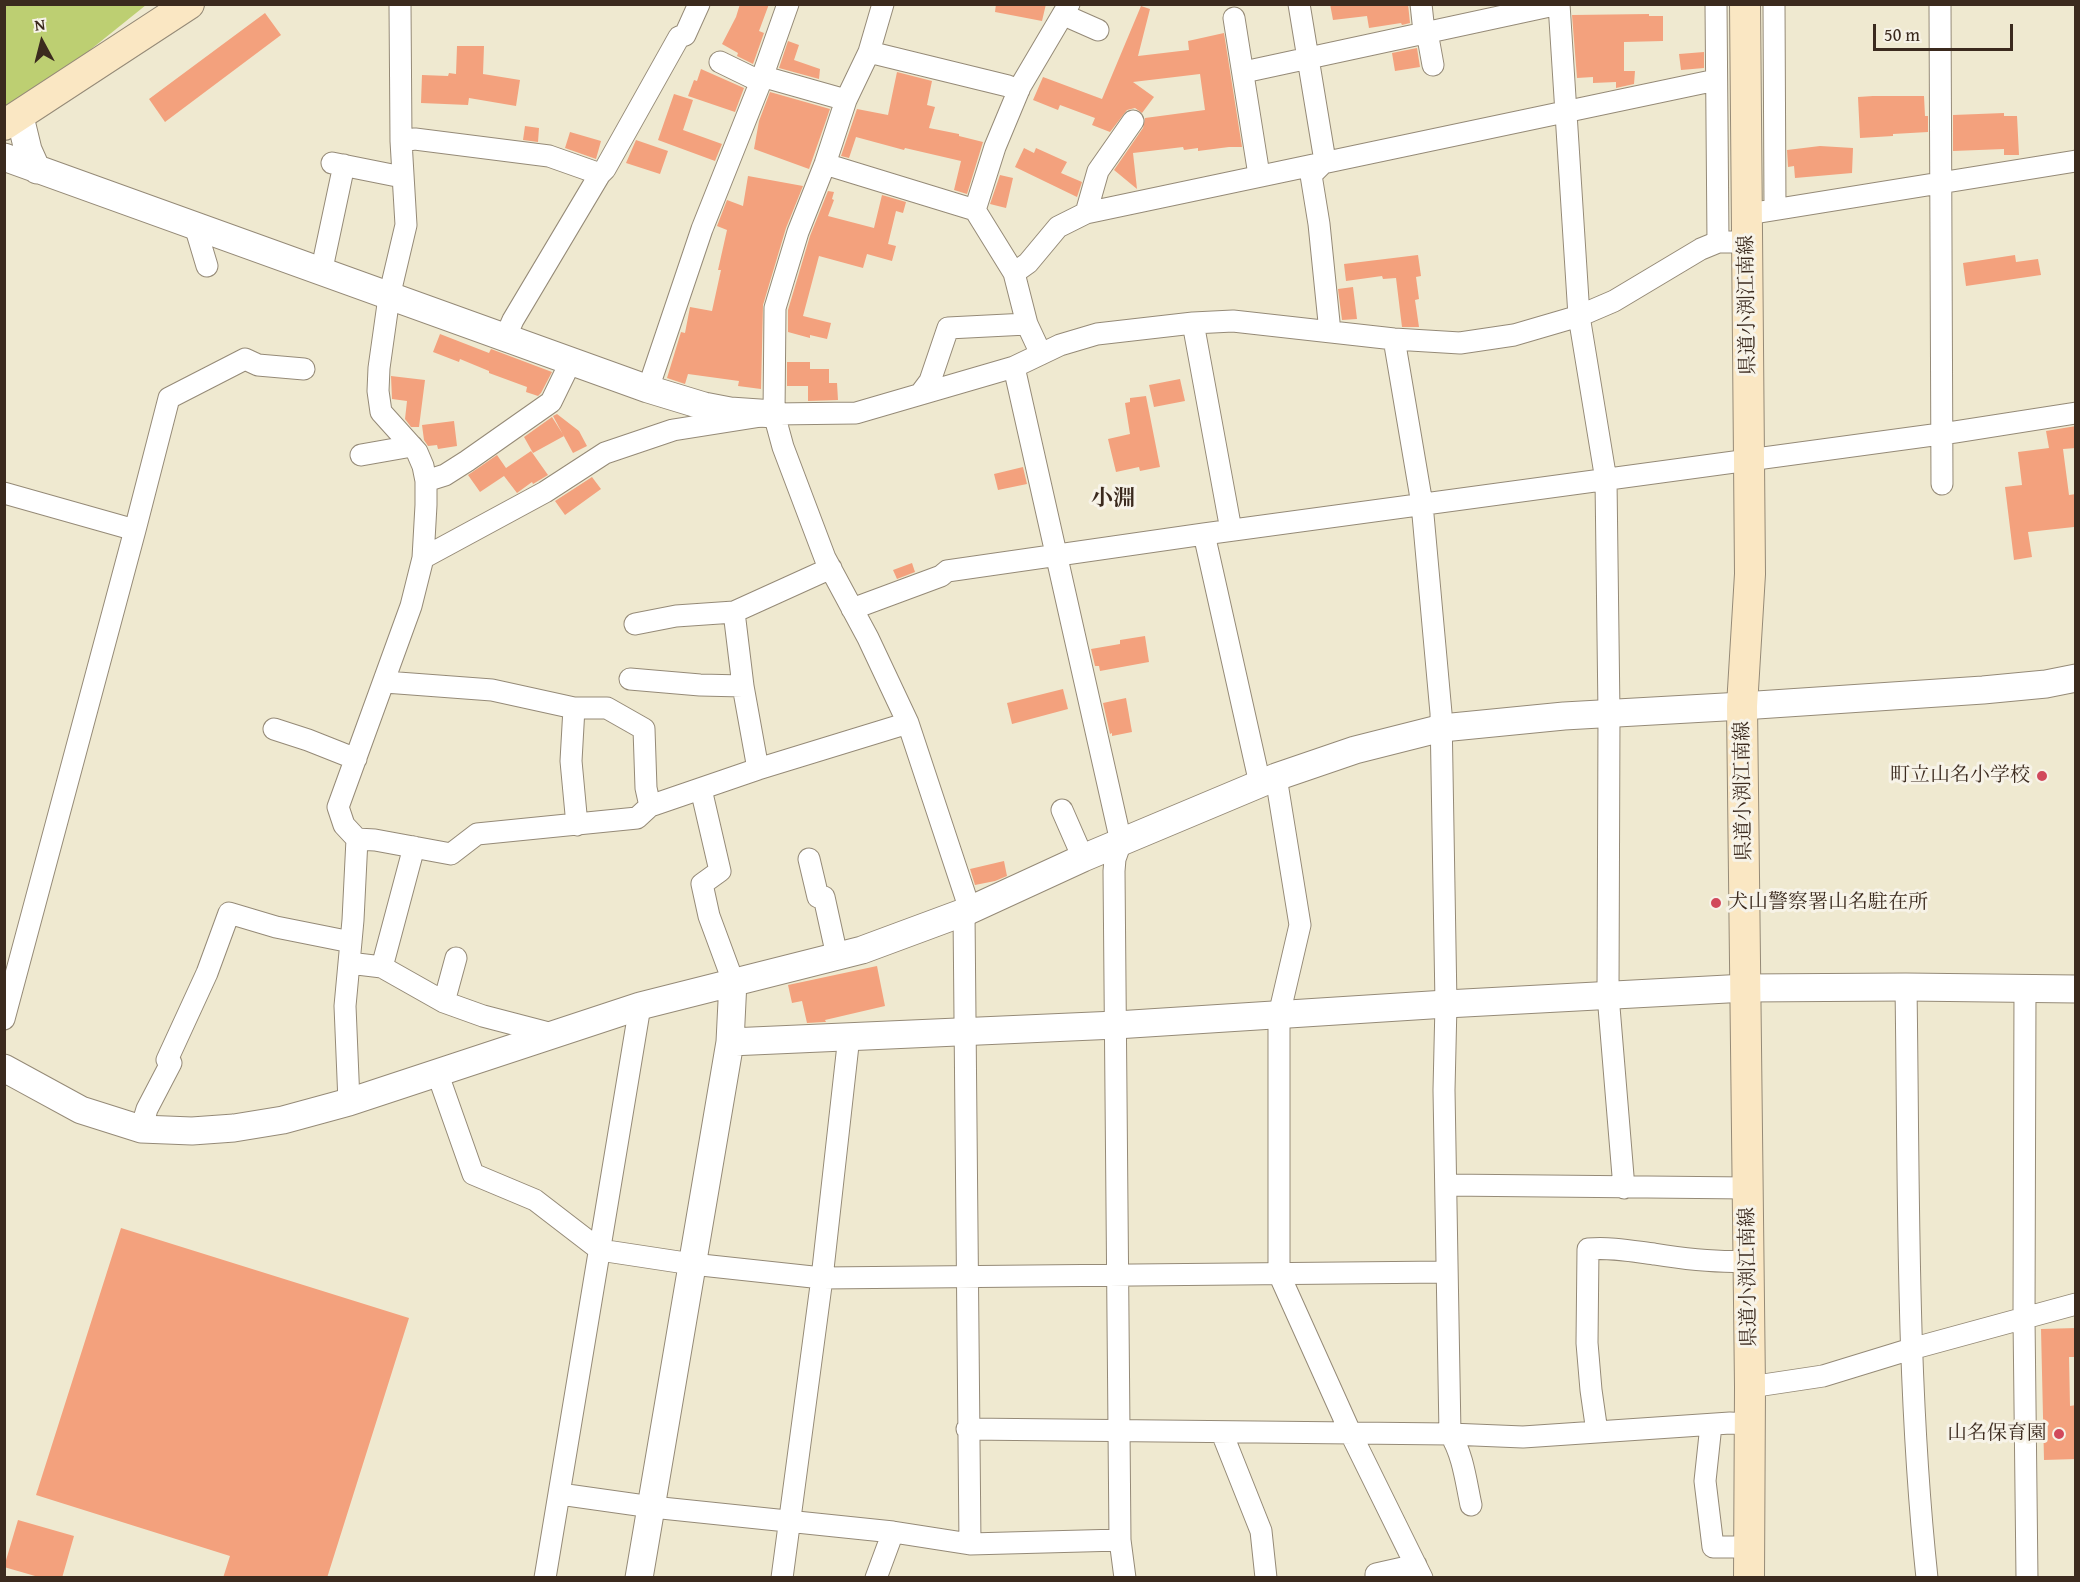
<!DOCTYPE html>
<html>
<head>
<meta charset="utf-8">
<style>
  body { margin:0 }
  #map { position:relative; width:2080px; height:1582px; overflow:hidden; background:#efe9d0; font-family:"Gentium Book Plus",serif }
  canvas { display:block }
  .frame { position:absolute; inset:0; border:6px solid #3b2a1e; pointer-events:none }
  .north { position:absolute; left:12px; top:12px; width:60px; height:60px; -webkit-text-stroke:4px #f7f3e8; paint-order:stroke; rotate:353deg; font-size:16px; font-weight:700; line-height:24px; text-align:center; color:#3b2a1e }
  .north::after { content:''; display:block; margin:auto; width:21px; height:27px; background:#3b2a1e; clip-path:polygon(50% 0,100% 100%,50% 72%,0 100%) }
  .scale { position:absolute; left:1873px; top:24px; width:140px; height:27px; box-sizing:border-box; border:3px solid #3b2a1e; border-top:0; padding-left:8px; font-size:18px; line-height:21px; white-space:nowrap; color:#3b2a1e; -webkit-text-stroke:4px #f7f3e8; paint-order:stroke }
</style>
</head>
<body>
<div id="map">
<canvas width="2080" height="1582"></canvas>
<div class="frame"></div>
<div class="north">N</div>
<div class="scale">50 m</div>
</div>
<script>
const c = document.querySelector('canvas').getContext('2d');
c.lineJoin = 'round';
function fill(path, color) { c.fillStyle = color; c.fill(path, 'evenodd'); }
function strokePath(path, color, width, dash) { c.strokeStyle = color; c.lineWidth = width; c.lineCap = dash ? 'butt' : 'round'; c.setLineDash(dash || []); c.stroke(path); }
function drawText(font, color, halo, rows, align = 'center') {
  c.font = font + ' "Gentium Book Plus","Noto Serif JP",serif'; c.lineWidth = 6; c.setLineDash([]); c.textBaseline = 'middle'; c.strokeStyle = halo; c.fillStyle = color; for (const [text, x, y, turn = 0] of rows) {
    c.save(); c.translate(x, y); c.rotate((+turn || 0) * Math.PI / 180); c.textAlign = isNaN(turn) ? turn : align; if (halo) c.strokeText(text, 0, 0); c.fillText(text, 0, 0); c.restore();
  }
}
fill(new Path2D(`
  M5,5H146L49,83L5,109Z`), '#bdcf72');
fill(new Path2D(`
  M740,4H769L759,31L764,33L753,64L737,56L738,53L722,44L736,17Z
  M996,4H1046L1042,21L995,12Z
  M1330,4H1408L1410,23L1402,25L1401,23L1369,28L1367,16L1333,20Z
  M1141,6L1150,9L1138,56L1189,50L1188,41L1224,33L1242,147H1229L1198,151V148L1184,150L1183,147L1133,153L1137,189L1114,170L1143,128L1145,118L1205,110L1200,74L1133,82L1154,97L1142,113L1135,108L1127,110L1110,132L1092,125L1095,118L1060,105L1058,110L1033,100L1043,77L1102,99Z
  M265,13L281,35L165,122L149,99Z
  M1649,14V16H1663V41L1624,42V71H1635L1634,84L1616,88V82L1593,83V77L1577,78L1572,15Z
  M788,41L799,45L794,60L820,69L819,79L779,68Z
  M457,46H484L483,74L520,80L516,106L469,98L468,105L421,103L422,75L448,76L449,73L456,74Z
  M1417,48L1420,67L1395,71L1392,53Z
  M1704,52V68L1681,70L1679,54Z
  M701,69L744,88L735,112L688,96L694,80L697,81Z
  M897,72L932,81L927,105L935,107L929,128L959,134V136L983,142L967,194L954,190L961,161L905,148L904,150L856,137L849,158L841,156L857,109L888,115Z
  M770,92L830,109L809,169L754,149L759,121Z
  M674,94L693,100L683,130L722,144L715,161L658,140Z
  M1873,96H1924L1925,116H1928V132L1893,134V136L1860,138L1858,97Z
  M2004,113V116H2017L2019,155H2004V149L1953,151V115Z
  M525,126L539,128L538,142L523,140Z
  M570,132L601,141L596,159L565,148Z
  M636,140L668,151L660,174L626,163Z
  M1820,146L1853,148L1852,173L1795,178L1794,166L1788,167L1787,150Z
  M1024,148L1034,153L1036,148L1067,162L1061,173L1082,182L1077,197L1015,167Z
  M1000,175L1013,178L1006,208L990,204Z
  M748,176L803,186L786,228L763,305L761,389L738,386L739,381L688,374L685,384L667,378L681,332L685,333L690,307L712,311L721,270H718L727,230L717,226L727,200L743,206Z
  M828,191L834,192L832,199L834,200L828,216L874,228L882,195L906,202L903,213L896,211L888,244L896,246L892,261L867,254L863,268L819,256L803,316L831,323L827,339L810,335V338L788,332V310L810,236Z
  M1418,255L1421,276L1416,277L1419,299L1415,300L1419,327H1402L1396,278L1383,279L1382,276L1346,281L1344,264Z
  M2015,255L2016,262L2038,259L2041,275L1966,286L1963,263Z
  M1353,287L1357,319L1342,320L1338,289Z
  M440,334L489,353L491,349L552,372L541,393L538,396L526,392L527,387L489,373V371L460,359L459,362L433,352Z
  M787,362H810V369H829V383H837L838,400L808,401V386H787Z
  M391,376L425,380L419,427H411L405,419L407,401L392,399Z
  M1180,379L1185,401L1154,407L1149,385Z
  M1146,396L1160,467L1140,471L1139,467L1116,472L1108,439L1130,434L1125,403L1130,402V398Z
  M557,414L579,431L587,446L573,453L553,416Z
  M552,417L564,436L533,453L524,437Z
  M454,421L457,446L438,449L437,445L428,446L424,440L422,425Z
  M2076,426V448L2063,449L2069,495L2076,494L2074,527L2028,532L2032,557L2014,560L2005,487L2022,485L2018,452L2049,448L2046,431Z
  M531,451L548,475L533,484L532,482L517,493L504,476L480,492L468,475L497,455L506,468Z
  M1023,467L1027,484L998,490L994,474Z
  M592,477L601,489L565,515L555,501Z
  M912,563L915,572L897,579L893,570Z
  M1145,636L1149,662L1100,671L1099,666H1095L1091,649L1120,644V640Z
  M1063,689L1068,709L1012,724L1007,703Z
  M1126,698L1132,732L1112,736V733L1110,734L1103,703Z
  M1004,861L1007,876L995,881L975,885L970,869Z
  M877,966L885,1006L825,1020L826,1022H824L807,1023L802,1001L792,1003L788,985Z
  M121,1228L409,1318L327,1578H223L230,1556L36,1495Z
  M2076,1328V1357H2069L2070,1406L2076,1405V1459L2044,1460L2041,1329Z
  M18,1520L74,1536L62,1578H42L4,1567Z`), '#f3a17d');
const minor = new Path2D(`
  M400,4L401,141L406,225L389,297L379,368L378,391L381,412L417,452L423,466L426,481V505L423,558
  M883,4L869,52L846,100L825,164L798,232L775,308L774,414L783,447L825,558L868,638L908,723L970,910
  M1299,4L1325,161L1311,175L1319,224L1330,332
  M1421,4L1424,32
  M1716,4L1718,242
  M1774,4L1775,209
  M1940,4L1942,484
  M1064,15L1098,30
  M1234,18L1259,175
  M1427,32L1433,65
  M869,52L1008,86L1019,90
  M720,62L759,81
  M1244,72L1559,4L1579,316L1606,480L1609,714L1608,995L1624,1188
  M761,76L846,100
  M401,141L415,139L549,156L600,174L513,320L505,338
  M332,163L402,177
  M825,164L975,210
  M600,174L605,169L679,37L685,35L699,4
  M1086,213L1098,171L1133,121
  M1748,214L2076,161
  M195,226L207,266
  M321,273L344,165
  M1014,273L1028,263L1058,227L1086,213L1716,80
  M1193,323L1231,530
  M1394,339L1422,504L1441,713L1446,1004L1444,1090L1450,1434C1463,1454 1466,1482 1471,1505
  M1041,354L1027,324L1014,273L975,210L995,147L1020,87L1069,4
  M1014,367L1121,842L1115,859L1114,871L1120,1540L1125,1578
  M648,389L702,229L759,86L788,4
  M921,393L930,381L948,328L1027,324
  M361,455L412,446
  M426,481L445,475L467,461L551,402L571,361
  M4,493L135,530
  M1204,534L1260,784
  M852,609L941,576L947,571L1204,534L1955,432L2076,413
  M734,612L743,686L758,769
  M635,624L676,616L734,612L831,568
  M630,679L700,685L743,686
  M385,682L492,690L574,708H607L644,729L646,788L650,806
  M574,708L571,761L577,825
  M274,729L308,740L356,759
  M1276,777L1300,925L1279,1015V1274L1351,1434L1422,1578
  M701,789L720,871L702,884L709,916L733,981
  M1062,810L1083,858
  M357,839L375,840L451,854L477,834L637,818L650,806L758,769L908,723
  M809,859L818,897H824L837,956
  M964,913L970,1544
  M349,963L382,967L444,1002L483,1016L552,1034
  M382,967L414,847
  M1906,987C1909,1184 1906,1382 1927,1578
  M2025,989L2024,1318L2027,1578
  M444,1002L456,958
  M4,1019L135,530L169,398L245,359L258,365L304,369
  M437,1072L473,1174L535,1200L600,1250L692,1264L822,1278L1446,1272
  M349,1102L345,1006L353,920L357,839L344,825L338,807L411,606L423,558L545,492L605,453L673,430L774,414L856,413L1014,367L1060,345L1097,334L1193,323L1233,321L1394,339L1460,343L1514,335L1579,316L1614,301L1701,249L1718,242H1747
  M141,1129L147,1109L171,1063L167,1060L207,973L229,913L276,927L351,942
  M1446,1185L1748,1188
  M1750,1387L1823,1376L1911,1349L2076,1304
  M1711,1425L1705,1481L1713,1547H1748
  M967,1429L1450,1434L1523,1437L1730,1423L1748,1424
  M1597,1432L1591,1390L1587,1343L1588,1249C1610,1247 1631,1251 1654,1254C1685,1259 1717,1263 1748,1261
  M1222,1433L1261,1531L1266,1578
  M560,1494L652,1507L893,1532L970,1544L1120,1540
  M545,1578L640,1006
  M782,1578L822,1278L849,1036
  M876,1578L893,1532
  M1376,1578V1574L1416,1565`);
const tertiary = new Path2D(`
  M20,117L28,150L37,170
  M4,157L648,389L704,406L730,411L774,414
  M730,1042L1116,1025L1446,1004L1746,988L1906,987L2076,989
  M4,1068L81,1110L141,1129L192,1131L234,1128L283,1120L349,1102L640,1006L862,950L970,910L1083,858L1276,777L1355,750L1442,728L1564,716L1742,706L1983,690L2046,684L2076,678
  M639,1578L730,1042L733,981`);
const secondary = new Path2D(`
  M1745,4L1750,574L1742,706L1750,1387L1749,1578
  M4,125L189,4`);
strokePath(minor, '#958a77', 23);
strokePath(tertiary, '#958a77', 29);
strokePath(secondary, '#958a77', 32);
strokePath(minor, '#fff', 21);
strokePath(tertiary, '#fff', 27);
strokePath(secondary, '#fae7c3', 30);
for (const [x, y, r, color] of [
  [2042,776,6,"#d1495b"],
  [1716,903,6,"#d1495b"],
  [2059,1434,6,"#d1495b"]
]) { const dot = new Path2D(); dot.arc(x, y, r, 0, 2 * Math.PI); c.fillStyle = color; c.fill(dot); strokePath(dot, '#f7f3e8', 2); }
drawText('20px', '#3b2a1e', '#f7f3e8', [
  ["県道小渕江南線",1748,305,-91],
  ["県道小渕江南線",1744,791,-91],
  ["県道小渕江南線",1749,1277,-91]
]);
drawText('20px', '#3b2a1e', '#f7f3e8', [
  ["町立山名小学校",2030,776],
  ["犬山警察署山名駐在所",1728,903,"left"],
  ["山名保育園",2047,1434]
], 'right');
drawText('bold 22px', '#3b2a1e', '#f7f3e8', [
  ["小淵",1113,499]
]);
</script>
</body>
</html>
